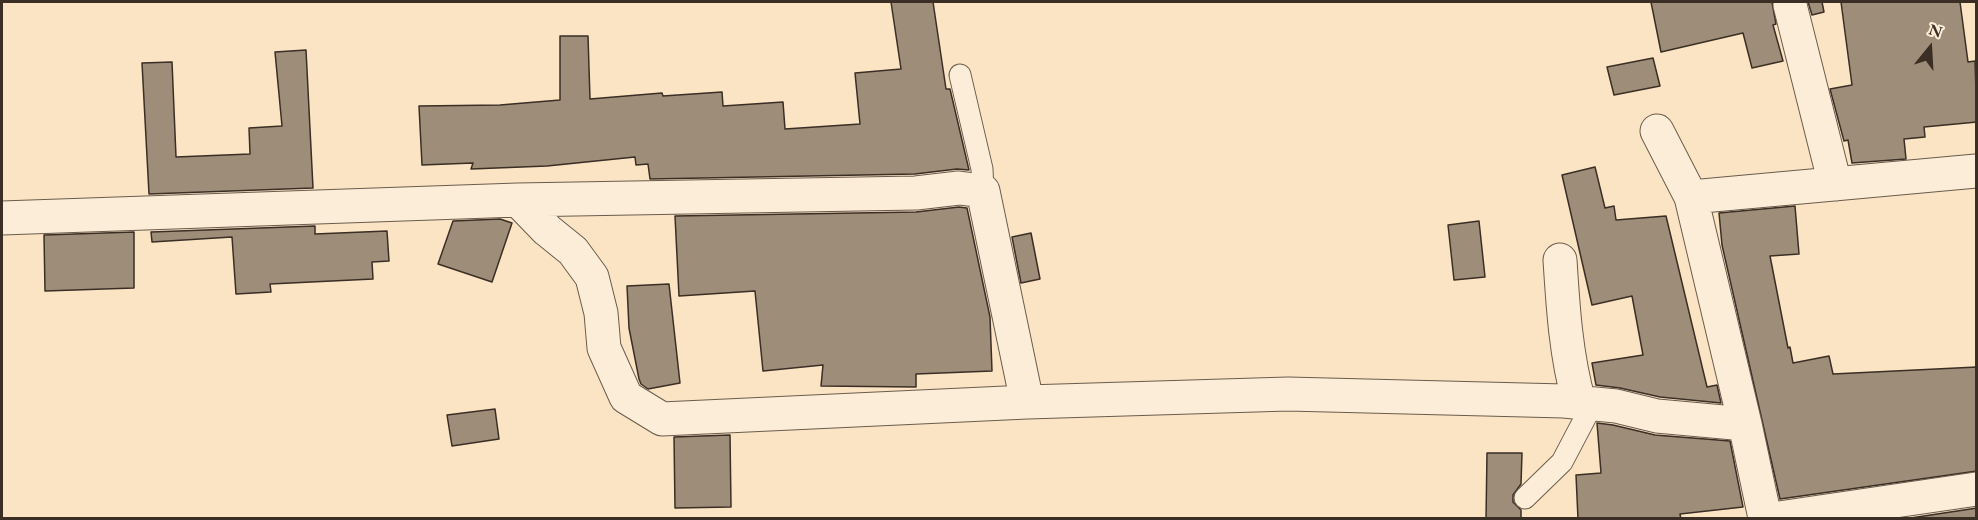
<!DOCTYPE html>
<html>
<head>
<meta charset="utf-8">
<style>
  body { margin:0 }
  #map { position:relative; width:1978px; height:520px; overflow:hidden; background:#fbe4c4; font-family:"EB Garamond",serif }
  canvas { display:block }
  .frame { position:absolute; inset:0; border:3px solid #3a2e25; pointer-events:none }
  .north { position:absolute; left:1900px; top:18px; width:60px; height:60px; -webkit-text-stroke:4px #fcedd9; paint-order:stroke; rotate:18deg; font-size:16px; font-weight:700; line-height:24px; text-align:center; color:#3a2e25 }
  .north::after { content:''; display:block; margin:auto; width:21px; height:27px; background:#3a2e25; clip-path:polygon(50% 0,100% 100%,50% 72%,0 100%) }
</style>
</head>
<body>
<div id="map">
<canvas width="1978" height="520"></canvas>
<div class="frame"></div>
<div class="north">N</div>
</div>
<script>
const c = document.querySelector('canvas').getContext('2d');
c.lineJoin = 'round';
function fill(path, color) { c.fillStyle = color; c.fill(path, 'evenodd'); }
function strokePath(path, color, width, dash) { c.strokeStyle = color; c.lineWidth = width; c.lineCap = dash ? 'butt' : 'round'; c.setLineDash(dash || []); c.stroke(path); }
const building = new Path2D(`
  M891,2H933L946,89H950L969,170L957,169L915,174L650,179L648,164L636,165L635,157L547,166L471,169L473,163L422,165L419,106L500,105L560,100V36H588L590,99L662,93L663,96L722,92L723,106L783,102L785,129L860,124L855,73L901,69Z
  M1651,2H1772L1776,24L1773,25L1783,61L1752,68L1743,33L1661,52Z
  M1808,2H1822L1824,12L1812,15Z
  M1841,2H1960L1968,62L1975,61L1977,122L1924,127L1925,137L1904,139L1906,159L1852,163L1848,140L1844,141L1830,89L1852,85Z
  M306,50L313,188L149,194L142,63L172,62L176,157L250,154L249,128L282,126L275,52Z
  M1653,58L1660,86L1614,95L1607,67Z
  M1595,167L1605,208L1614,206L1616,220L1666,216L1707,387L1717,385L1721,403L1660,397L1620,388L1596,385L1592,363L1643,355L1632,296L1592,305L1562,175Z
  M1795,206L1799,254L1770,256L1788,348L1790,347L1793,363L1829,356L1833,374L1977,367V471L1780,499L1722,245L1719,213Z
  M959,207L967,208L990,317L992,371L916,374V387L821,386L823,365L763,371L755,291L679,296L675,216L916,212Z
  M500,219L512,223L492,282L438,264L453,221Z
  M1479,221L1485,277L1454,280L1448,225Z
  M315,226V234L387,231L389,261L372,262L373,279L270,284L271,292L236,294L232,237L152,242L151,232Z
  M134,232V288L45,291L44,235Z
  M1031,233L1040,279L1021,283L1012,237Z
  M669,284L680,383L648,389L641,384L639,379L629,328L627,286Z
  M495,409L499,439L452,446L447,415Z
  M1597,423L1613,425L1655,435L1730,441L1743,507L1680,514L1681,519H1578L1576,475L1601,473Z
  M730,435L731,507L675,508L674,437Z
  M1487,453H1522L1521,484L1513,495V502L1521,510V519H1486Z
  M1977,508V519H1904Z`);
fill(building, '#9e8d78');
strokePath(building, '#3a2e25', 1.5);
const lane = new Path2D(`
  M960,75L982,169L983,191
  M1525,498L1562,462L1593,403`);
const street = new Path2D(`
  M1790,5L1835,184
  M1657,131L1691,197
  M518,200L547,230L573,251L592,277L601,313L604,348L626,397L662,419L1027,402L1288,394L1564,401L1616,406L1657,416L1745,424
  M2,218L518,200L916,193L959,188L983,191L1027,402
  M1560,260C1563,308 1566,356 1579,402
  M1765,518L1745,424L1691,197L1976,171
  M1779,518L1976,489`);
strokePath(lane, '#6a5c4d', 23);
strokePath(street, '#6a5c4d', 35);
strokePath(lane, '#fcedd9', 21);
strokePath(street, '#fcedd9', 33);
</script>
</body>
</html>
